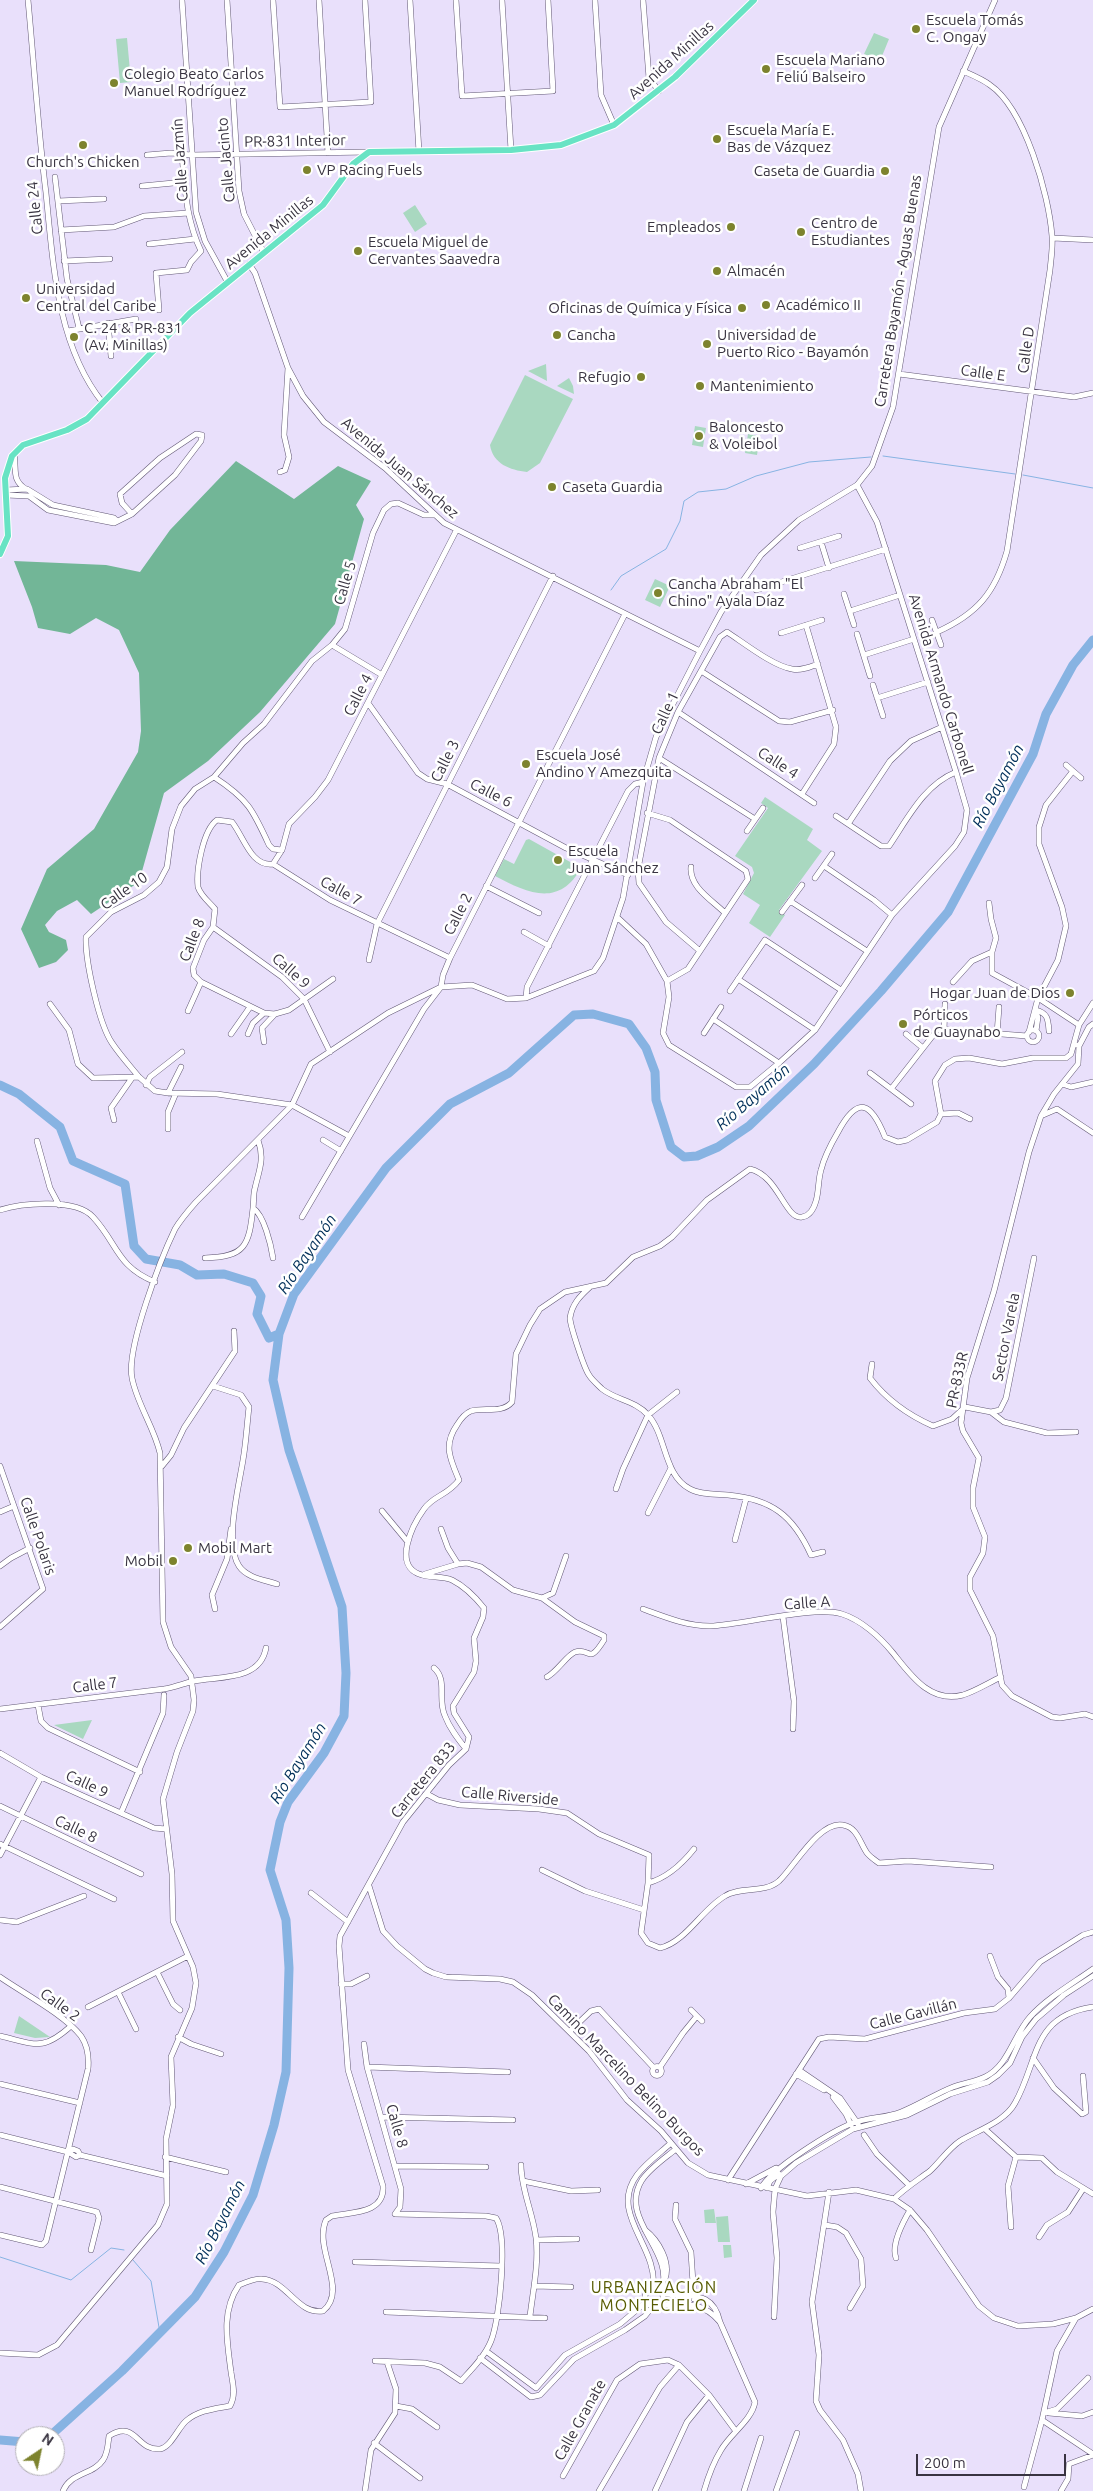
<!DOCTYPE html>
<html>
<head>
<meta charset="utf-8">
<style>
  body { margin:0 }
  #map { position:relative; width:1093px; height:2491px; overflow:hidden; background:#e9e0fb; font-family:Ubuntu,sans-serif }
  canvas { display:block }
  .north { position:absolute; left:15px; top:2426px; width:50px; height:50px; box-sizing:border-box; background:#fff; border:1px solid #b0aeb3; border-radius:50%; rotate:34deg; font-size:14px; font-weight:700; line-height:20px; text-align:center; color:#393441 }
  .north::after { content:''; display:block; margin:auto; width:18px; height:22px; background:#7d832e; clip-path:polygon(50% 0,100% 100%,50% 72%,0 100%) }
  .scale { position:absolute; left:916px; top:2454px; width:150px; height:22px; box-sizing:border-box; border:2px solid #393441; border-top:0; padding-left:6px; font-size:15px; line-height:18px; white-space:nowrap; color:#393441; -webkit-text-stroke:4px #fff; paint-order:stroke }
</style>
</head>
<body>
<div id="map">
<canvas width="1093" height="2491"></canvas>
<div class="north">N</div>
<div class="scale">200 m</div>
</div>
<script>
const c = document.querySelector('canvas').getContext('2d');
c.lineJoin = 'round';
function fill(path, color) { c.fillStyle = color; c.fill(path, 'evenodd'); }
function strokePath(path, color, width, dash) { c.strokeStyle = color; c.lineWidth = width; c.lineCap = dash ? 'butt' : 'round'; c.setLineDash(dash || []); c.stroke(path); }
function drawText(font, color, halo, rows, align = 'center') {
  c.font = font + ' Ubuntu,sans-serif'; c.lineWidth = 5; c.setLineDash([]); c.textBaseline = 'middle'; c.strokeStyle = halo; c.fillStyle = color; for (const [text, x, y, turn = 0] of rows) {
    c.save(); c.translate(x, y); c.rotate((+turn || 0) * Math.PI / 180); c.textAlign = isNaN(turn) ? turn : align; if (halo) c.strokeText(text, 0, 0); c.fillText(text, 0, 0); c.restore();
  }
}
fill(new Path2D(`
  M874,33L889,39L880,61L864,54Z
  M127,38L131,82L120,83L116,39Z
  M415,205L427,224L415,232L403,213Z
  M546,364L547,381L528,371Z
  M525,375L573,399L540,463L527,472C510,470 493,464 490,445Z
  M569,378L573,386L574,394L557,386Z
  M695,426L706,428L703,447L692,445Z
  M748,434L760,436L757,455L745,453Z
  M655,579L670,586L660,607L645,600Z
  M765,797L813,829L807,840L822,851L779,910L785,915L770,937L749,923L760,905L743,894L754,873L752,867L735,856L768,808L761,803Z
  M529,839L581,868C559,908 527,893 495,876L504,859L514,864L526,840Z
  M92,1720L83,1739L54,1725Z
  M19,2016L50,2037L35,2038L14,2033Z
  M714,2209L716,2223H705L704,2210Z
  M728,2216L730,2242H718L716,2217Z
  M723,2245H731L732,2257L724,2258Z`), '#a9d8c0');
fill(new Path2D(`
  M236,461L294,499L338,466L371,481L356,505L364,519L335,624L260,712L208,761L164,793L139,882L91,914L77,900L57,911L45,925L49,932L66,940L68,950L56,962L39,968L21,929L47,869L94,829L138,752L141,731L139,673L119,630L96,618L70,634L38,628L32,607L14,561L106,565L140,572L170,530Z`), '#72b697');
strokePath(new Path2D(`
  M883,456L1015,474
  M1023,475L1093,488
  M611,590L621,576L666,549L680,521L684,501L698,492L726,489L756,476L809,462L871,457
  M0,2257L71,2280L111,2248L124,2250
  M133,2260L151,2281L160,2333`), '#87b3e2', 1);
strokePath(new Path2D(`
  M0,1085L19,1094L60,1127L73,1161L125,1184L134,1246L146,1259L180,1265L197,1275L224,1274L253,1283L261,1296L257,1314L269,1338L279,1334
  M50,2436L122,2371L195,2297L224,2252L253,2195L274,2125L286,2072L289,1968L286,1920L270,1870L280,1822L288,1802L324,1753L344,1716L346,1673L342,1607L289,1450L273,1380L279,1334L294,1294L386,1168L450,1104L509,1073L574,1015L593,1014L629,1024L646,1048L655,1072L656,1100L671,1147L684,1157L697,1156L718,1147L749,1126L814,1064L881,991L948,912L1033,754L1046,714L1073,665L1093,640
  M0,2440L25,2442`), '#87b3e2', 9);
const minor = new Path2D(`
  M28,0C34,64 38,129 46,193C53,263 57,346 103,403
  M182,0L196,212L205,241L227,281
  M227,0L239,191L244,214L264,253
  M273,0L280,107L371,102L365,0
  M319,0L328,153
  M410,0L419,152
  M456,0L462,96L553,91L548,0
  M502,0L511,150
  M595,0L601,95L614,125
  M643,0L649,78L659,91
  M147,155L171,153L191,155L368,152
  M55,177L67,279L79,328
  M142,186L184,182
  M58,201L104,199
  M61,230L114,227L144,216L188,213
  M1053,238L1093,240
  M149,244L195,239
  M64,261L110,259
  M249,264L255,273L288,368L303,396L324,422L385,468L444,523L700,651
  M159,310L156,273L187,270L191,262L201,251C186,220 185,188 182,155
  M108,323L111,356
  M68,331L136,319
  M899,374L1074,397L1093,393
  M14,454C17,469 11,480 26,489
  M280,472L285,470L289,457L284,435L288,368
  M6,490L27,489L53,505L114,518L117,521
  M6,495L29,496L48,510L114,523L132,514L175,475L201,441L202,435L196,434L160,458L120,494L122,503L132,514
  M821,542L829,568
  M800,548L839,536
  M756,590L886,549
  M844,594L854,625
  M850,611L900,595
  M932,620L941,645
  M937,632C977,614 995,593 1007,551L1050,270C1051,259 1053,247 1052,236C1049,195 1025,109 990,85C982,79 972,75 963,71
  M781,633L822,620
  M857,634L870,676
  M332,645L382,675
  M864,655L914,639
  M701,671L779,721L790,722L833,710
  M873,685L883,716
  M877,698L928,682
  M368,703L418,773L427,779L447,784L566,848L628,875
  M678,712L814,803
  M659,758L755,819
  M1066,765L1081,778
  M214,777C248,799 253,810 269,845L273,849L282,850
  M802,794L834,744L836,727L806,625
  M647,813L670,820L746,871L748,879L688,969L667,981
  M836,816L881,846H889C908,818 924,785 956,772
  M848,824L890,761L911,741L942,727
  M747,831L763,808
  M273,864L282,850L289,824L315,797L328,780L456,531
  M824,866L874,900L892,915
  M691,867C689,887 712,900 725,913
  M815,878L832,854
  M486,886L539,913
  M790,901L867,951
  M989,903L991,919L996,938L992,952V973L1038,998L1079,1025
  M782,912L802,885
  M617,917L646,944L667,981L669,997L663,1033L669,1045L736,1087H750L779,1063L815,1030L892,915L955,846L964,832L967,810L956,772L877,522L857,485
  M213,927L282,977L304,999L330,1052
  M524,932L549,946
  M700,951L666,922L639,883L638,869L659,758L678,712L720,637L727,632C744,643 773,666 792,669C801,671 810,667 818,664
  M369,960L377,924L553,576
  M333,979L289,1010L275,1014L264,1013L201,982L194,975L193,968L204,940L213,927L215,909C210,903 200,895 198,887C196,870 203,830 217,820L232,822C244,837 251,867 273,864L330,900L450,958
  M738,979L815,1030
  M953,982L972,961L992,952
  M730,991L765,940L841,990
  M526,998L527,987L628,791L635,784L643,782
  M50,1004L69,1030L78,1064L93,1078L139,1077L155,1091L168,1093L217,1094L292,1105L349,1136
  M1035,1010C1048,1013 1048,1019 1049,1031
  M188,1011L201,982
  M1035,1012L1038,1017L1036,1031
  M713,1019L779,1063
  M1027 1036a6 6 0 1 1 12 0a6 6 0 1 1-12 0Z
  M944,1030L945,1004
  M1029,1032L1038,998L1058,960L1066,926L1062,907L1039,844V827L1046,805L1073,771
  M704,1033L721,1007
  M231,1034L250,1007
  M248,1034L253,1023L264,1013
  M906,1034L923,1048
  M997,1034L999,1007
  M264,1042L262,1028L275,1014
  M1074,1044L1079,1046L1078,1064L1054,1094L1041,1116L1029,1152L994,1291L967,1378L961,1423L963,1431L979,1458L973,1488V1507L985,1537L983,1553L970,1577V1590L993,1636L1002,1685L1012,1696L1052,1717L1060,1718L1085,1714L1093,1717
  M1079,1046L1089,1027L1093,1024
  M870,1073L911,1104
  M139,1077C130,1066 120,1055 112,1043C99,1024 85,961 86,937L111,912L144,895L159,882L167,867L172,829L181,806L195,789L214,777L243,743L264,724L312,661L332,645L345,629L373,533L384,510L391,504L398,503L424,515H434
  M1062,1084L1071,1087L1093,1082
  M146,1085L150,1077L182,1052
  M891,1089L938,1029L1027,1036
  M168,1093L181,1067
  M941,1114L958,1113L970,1119
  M1043,1115L1057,1109L1093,1133
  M114,1120L111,1108L132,1078
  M168,1129V1112L176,1093
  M258,1140C265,1159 259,1170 255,1188C253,1194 254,1202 253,1208C264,1215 271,1245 273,1258
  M323,1140L341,1151
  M37,1141L50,1188L59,1205
  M0,1210C22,1203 76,1198 93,1217C118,1244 116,1266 155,1282
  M302,1217L424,1009L441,987L443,975L450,958L625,614
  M205,1258C246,1257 249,1245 253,1208
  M590,1287C580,1296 572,1304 570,1318C570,1325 584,1368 589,1375C592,1380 598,1385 602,1389C616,1400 636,1401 648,1415C667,1436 663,1475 690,1489C701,1495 716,1494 728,1495C771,1499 793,1515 811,1555L823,1552
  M872,1364L870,1378C886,1399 908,1415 933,1426L952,1419L965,1407L991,1412L1004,1422L1047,1433L1076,1432
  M213,1386L241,1395L249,1407C247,1424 246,1443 243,1460C239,1486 224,1544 239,1566C247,1578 265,1580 277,1584
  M991,1412L1000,1410L1006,1398L1034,1258
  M0,1466L43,1589L0,1627
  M162,1466L171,1455L184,1428L235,1351L234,1331
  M616,1489L623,1469L648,1415L677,1392
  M382,1511L407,1541
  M0,1512L14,1506
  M648,1513L671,1468
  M441,1529L448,1548L458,1564
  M735,1540L746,1499
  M0,1566L11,1558L30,1548
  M425,1574L458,1564L467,1563L481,1567L513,1590L542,1598L575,1622L604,1636V1640C588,1666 590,1647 575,1652C567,1655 557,1672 547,1677
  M542,1598L553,1593L566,1556
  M215,1609L212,1595L227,1559L231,1529
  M643,1609C665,1617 686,1626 710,1626C743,1625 814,1605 842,1614C861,1620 880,1637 893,1653C910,1674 930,1704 963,1695C976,1691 988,1683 1001,1677
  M783,1617L794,1701L793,1729
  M434,1668C448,1680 437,1699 445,1716C450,1729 458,1739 466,1749
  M38,1705L41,1721L48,1728L140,1772
  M0,1709L164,1689C175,1687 185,1683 194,1681C220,1676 260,1681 266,1648
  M0,1753L41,1777L154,1828L166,1829
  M427,1794L438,1800L460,1805L539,1809L567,1813L599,1834L649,1855L648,1883L641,1933L648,1943L660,1948C686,1942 702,1909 725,1896C741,1886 764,1894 779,1881C794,1867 820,1820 843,1825C857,1827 860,1843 867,1853C870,1857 875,1860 879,1863L908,1861L991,1867
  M0,1806L141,1874
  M121,1813L163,1713L164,1695
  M0,1844L114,1899
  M0,1855L41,1777
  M542,1870L585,1891L644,1910
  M648,1883C667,1878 682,1864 694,1849
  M369,1886L383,1931L397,1946L425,1969L433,1973L446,1977L500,1979L513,1982L532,1995L589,2051L627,2100L661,2131L688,2163L708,2175L807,2196L856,2190L894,2199L910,2210L927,2230L979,2306L994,2318L1018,2326L1053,2324L1076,2318L1093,2309
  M311,1893L348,1922
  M0,1920L17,1922L84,1896
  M990,1956L998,1977L1008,1989L1009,1998
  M157,1972L173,2004L180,2010
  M0,1977C23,1993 65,2015 81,2036C88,2046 89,2058 88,2069L46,2241L42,2245L0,2235
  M341,1984H351L367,1976
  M118,1992L136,2029
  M88,2007L188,1956
  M691,2010L702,2021
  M570,2031L591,2011L599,2009L654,2068
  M0,2036C35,2044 42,2052 71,2026
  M178,2037L191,2044L221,2054
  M364,2044L367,2067L401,2189L400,2207L395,2214L486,2216L496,2218C508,2236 500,2319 491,2341C485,2356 472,2369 461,2381L440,2367L425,2363L375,2361
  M1033,2058L1054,2088L1082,2114L1086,2112L1083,2076
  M652.5 2071a4.5 4.5 0 1 1 9 0a4.5 4.5 0 1 1-9 0Z
  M367,2067L508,2072
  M660,2067L683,2033L697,2016
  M799,2070L840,2098L858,2124
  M796,2074L824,2090
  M0,2084L80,2103
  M833,2097L846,2114L851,2125
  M381,2117L513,2120
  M986,2130L1016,2157L1042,2158L1057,2172L1093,2194
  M0,2135L68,2152L76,2157L80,2155L167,2176
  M864,2135L877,2154L909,2185
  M68,2152L73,2149L78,2151L80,2155
  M165,2157L226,2172
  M521,2165C521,2189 533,2213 536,2238C539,2263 533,2291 530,2316
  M395,2166L486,2167
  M728,2180L819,2039L829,2037L865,2039L964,2013L995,2009L1009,1998L1040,1962L1083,1935L1093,1932
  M523,2181L571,2191L598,2190
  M746,2184L776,2168
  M0,2187L97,2212L99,2218L91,2250
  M761,2188C772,2168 832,2131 853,2123C869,2117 886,2118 901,2112C919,2105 935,2094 953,2087C963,2083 975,2082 985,2077C1009,2065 1013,2036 1030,2017C1047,1998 1072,1984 1093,1969
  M767,2188L770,2181L779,2174
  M829,2192L812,2302L819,2355L816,2401L820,2410L843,2440L858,2474L861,2491
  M894,2199C905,2188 918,2180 930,2171C940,2162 948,2149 960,2141C976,2131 1005,2122 1015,2103C1039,2061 1031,2016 1093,2007
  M676,2205L675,2219L691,2252L694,2299
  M825,2225L837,2227L846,2233L861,2259L863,2286L850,2308
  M1011,2227L1008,2186L1016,2157
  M645,2230C658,2240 671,2262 665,2279
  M1039,2237L1047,2225L1068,2212L1083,2189
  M536,2240L577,2239
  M896,2258C891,2245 903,2222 910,2210
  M355,2262L501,2266
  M534,2286L571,2287
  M645 2297a9 9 0 1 1 18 0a9 9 0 1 1-18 0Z
  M653,2288C659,2247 608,2214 637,2175C646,2163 660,2153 671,2143
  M661,2291C677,2252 617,2220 642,2180C650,2168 665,2158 676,2149
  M658,2305C683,2304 703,2301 720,2322C712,2288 689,2299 662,2293
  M386,2312L545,2318
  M774,2317L777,2258L773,2212L775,2189L781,2176L796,2163L853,2129L907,2115L950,2094L988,2082L998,2075L1010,2063L1022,2037L1036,2019L1064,1995L1093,1976
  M486,2351L536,2388L565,2355L620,2324L646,2302
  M0,2353L38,2355L57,2345L158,2225L167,2204L166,2139L173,2105L171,2057L192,2008L196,1983L193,1967L173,1921L172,1874L163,1799L177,1752L193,1711L194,1700L191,1676L171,1647L163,1622L160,1453C154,1427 137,1404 132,1378C126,1348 161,1258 175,1229C181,1219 188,1211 196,1202L292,1105L311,1064L388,1013L441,987L472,985L507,999L526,998L594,971L603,958L623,898L643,782L656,737L700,651L721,612L761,555L799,520L857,485L872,466L893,407L939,127L995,0
  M480,2358L531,2397L540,2395L574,2359L625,2330L645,2316L653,2306
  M396,2406L412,2409L437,2427
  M1044,2413L1057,2409L1088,2378
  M1049,2413L1082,2416L1093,2412
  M1042,2420L1093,2454
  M374,2443L420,2478
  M563,2476L617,2380L640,2364L668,2360L679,2365L709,2395L735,2430
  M1024,2487L1042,2420L1057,2351L1076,2318
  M63,2491C71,2472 93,2475 103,2460C108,2453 108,2443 109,2436C136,2419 136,2451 160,2449C171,2447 178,2428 186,2421C199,2410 214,2409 230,2406C236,2395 233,2385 231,2372C227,2341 221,2311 239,2285C246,2282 255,2278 262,2279C287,2280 297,2315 323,2311C349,2290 313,2249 326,2220L332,2216C352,2212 385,2214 383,2186L348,2070L339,1946L340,1936L403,1822L449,1765L466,1749L469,1737L454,1713L453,1706L474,1672L476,1661L474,1638L483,1617L484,1608C476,1598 464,1586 452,1580C442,1576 432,1578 422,1575C391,1567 413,1524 424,1509C434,1495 447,1496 459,1480C450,1459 443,1445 457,1425C460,1420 466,1413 471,1411C484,1407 502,1414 512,1402L516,1354L530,1325L540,1309L565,1292L606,1283L633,1257L660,1246L672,1237L707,1200L750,1169C779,1176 785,1220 802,1217C810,1216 814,1208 816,1201C819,1191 818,1180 821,1170C824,1157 831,1144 838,1132C858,1095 871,1102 885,1137L898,1142L907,1140L937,1122L941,1114L935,1081L945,1065L955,1059L969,1058L1002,1064L1033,1058H1066L1071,1054L1079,1025L1093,1003
  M365,2491L371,2450L395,2413L396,2389L387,2362
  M599,2491L660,2387L679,2365
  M655,2491L687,2422L709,2395
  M704,2491C708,2477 713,2463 721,2450C730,2434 752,2420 755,2402L720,2322
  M744,2491L761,2438
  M776,2491L797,2433
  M1061,2491L1068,2479L1069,2464L1093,2455`);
const major = new Path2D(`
  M0,554L8,536L5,478L12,456L23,445L67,430L87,419L190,313L323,205L353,164L369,152L511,150L561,145L614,125L675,77L754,0`);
strokePath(minor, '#625875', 6);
strokePath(major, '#fff', 8);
strokePath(minor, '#fff', 5);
strokePath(major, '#68e3c4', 6);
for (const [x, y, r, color] of [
  [916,29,5,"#7d832e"],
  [766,69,5,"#7d832e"],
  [114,83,5,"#7d832e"],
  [717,139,5,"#7d832e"],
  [83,145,5,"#7d832e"],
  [307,170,5,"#7d832e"],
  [885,171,5,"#7d832e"],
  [731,227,5,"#7d832e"],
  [801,232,5,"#7d832e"],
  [358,251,5,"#7d832e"],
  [717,271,5,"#7d832e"],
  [26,298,5,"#7d832e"],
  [766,305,5,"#7d832e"],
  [742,308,5,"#7d832e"],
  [557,335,5,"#7d832e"],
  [74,337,5,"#7d832e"],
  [707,344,5,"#7d832e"],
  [641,377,5,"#7d832e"],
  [700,386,5,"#7d832e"],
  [699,436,5,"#7d832e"],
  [552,487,5,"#7d832e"],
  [658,593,5,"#7d832e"],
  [526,764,5,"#7d832e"],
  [558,860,5,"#7d832e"],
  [1070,993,5,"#7d832e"],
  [903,1024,5,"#7d832e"],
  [188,1548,5,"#7d832e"],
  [173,1561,5,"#7d832e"]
]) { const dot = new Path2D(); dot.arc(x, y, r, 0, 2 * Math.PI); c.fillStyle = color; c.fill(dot); strokePath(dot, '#fff', 2); }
drawText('15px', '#393441', '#fff', [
  ["Escuela Tomás",926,20],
  ["C. Ongay",926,37],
  ["Escuela Mariano",776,60],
  ["Feliú Balseiro",776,77],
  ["Colegio Beato Carlos",124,74],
  ["Manuel Rodríguez",124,91],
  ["Escuela María E.",727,130],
  ["Bas de Vázquez",727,147],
  ["Church's Chicken",83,162,"center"],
  ["VP Racing Fuels",317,170],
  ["Caseta de Guardia",875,171,"right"],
  ["Centro de",811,223],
  ["Estudiantes",811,240],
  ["Empleados",721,227,"right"],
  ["Escuela Miguel de",368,242],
  ["Cervantes Saavedra",368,259],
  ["Almacén",727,271],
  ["Universidad",36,289],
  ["Central del Caribe",36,306],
  ["Académico II",776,305],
  ["Oficinas de Química y Física",732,308,"right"],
  ["C. 24 & PR-831",84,328],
  ["(Av. Minillas)",84,345],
  ["Cancha",567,335],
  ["Universidad de",717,335],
  ["Puerto Rico - Bayamón",717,352],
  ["Refugio",631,377,"right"],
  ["Mantenimiento",710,386],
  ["Baloncesto",709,427],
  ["& Voleibol",709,444],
  ["Caseta Guardia",562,487],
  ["Cancha Abraham \"El",668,584],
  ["Chino\" Ayala Díaz",668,601],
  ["Escuela José",536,755],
  ["Andino Y Amezquita",536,772],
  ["Escuela",568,851],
  ["Juan Sánchez",568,868],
  ["Hogar Juan de Dios",1060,993,"right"],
  ["Pórticos",913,1015],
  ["de Guaynabo",913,1032],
  ["Mobil Mart",198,1548],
  ["Mobil",163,1561,"right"]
], 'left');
drawText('15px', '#393441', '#fff', [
  ["Avenida Minillas",671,60,-42],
  ["PR-831 Interior",295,141,-1],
  ["Calle Jazmín",180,160,-94],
  ["Calle Jacinto",226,160,-95],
  ["Calle 24",35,208,-96],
  ["Avenida Minillas",269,232,-39],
  ["Carretera Bayamón - Aguas Buenas",898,291,-81],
  ["Calle D",1026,350,-82],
  ["Calle E",983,373,8],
  ["Avenida Juan Sánchez",400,468,40],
  ["Calle 5",345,583,-74],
  ["Avenida Armando Carbonell",941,684,73],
  ["Calle 4",358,695,-63],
  ["Calle 1",665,713,-65],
  ["Calle 3",445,761,-63],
  ["Calle 4",778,763,33],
  ["Calle 6",491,793,27],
  ["Calle 10",124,891,-35],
  ["Calle 7",341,891,29],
  ["Calle 2",458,914,-63],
  ["Calle 8",192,940,-69],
  ["Calle 9",291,971,42],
  ["Sector Varela",1006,1337,-79],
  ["PR-833R",957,1380,-78],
  ["Calle Polaris",38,1536,71],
  ["Calle A",807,1603,-4],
  ["Calle 7",95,1685,-7],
  ["Carretera 833",423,1780,-51],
  ["Calle 9",87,1784,25],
  ["Calle Riverside",510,1796,5],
  ["Calle 8",76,1829,25],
  ["Calle 2",60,2005,36],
  ["Calle Gavillán",913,2014,-14],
  ["Camino Marcelino Belino Burgos",626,2075,46],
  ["Calle 8",397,2126,74],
  ["Calle Granate",580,2420,-61]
]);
drawText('italic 16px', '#002f59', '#fff', [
  ["Río Bayamón",998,786,-62],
  ["Río Bayamón",753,1097,-41],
  ["Río Bayamón",307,1254,-56],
  ["Río Bayamón",298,1763,-58],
  ["Río Bayamón",220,2222,-63]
]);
c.letterSpacing = '1px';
drawText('16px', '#575b02', '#fff', [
  ["URBANIZACIÓN",654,2288],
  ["MONTECIELO",654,2306]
]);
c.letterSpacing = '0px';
</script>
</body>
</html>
